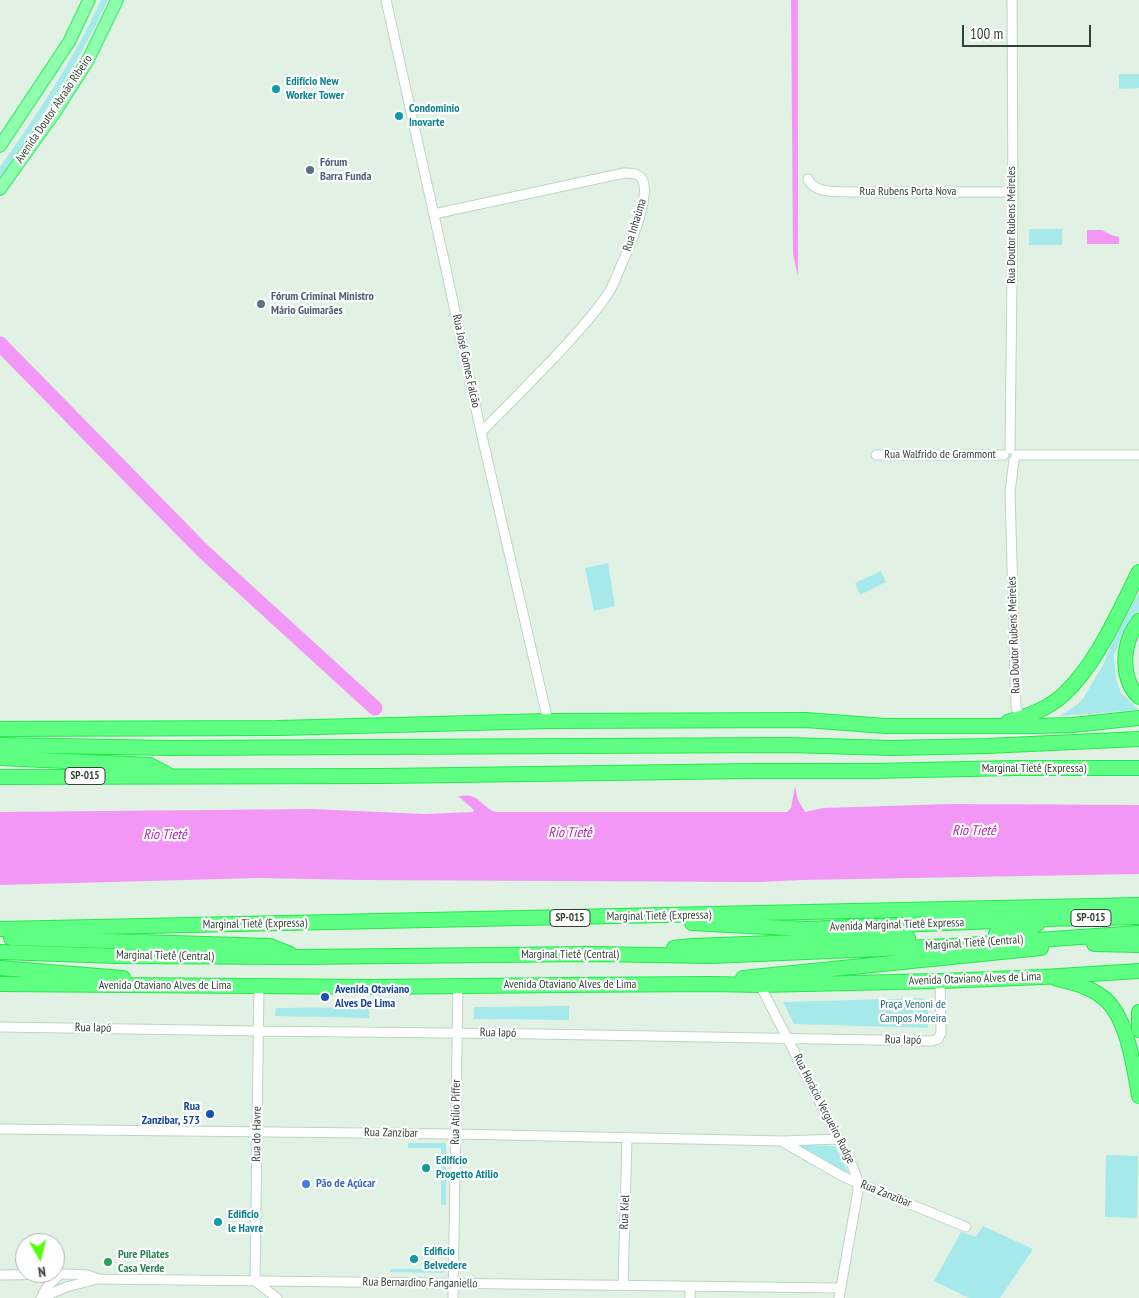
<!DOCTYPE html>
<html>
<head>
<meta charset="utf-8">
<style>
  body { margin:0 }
  #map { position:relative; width:1139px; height:1298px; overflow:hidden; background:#e1f2e5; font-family:"PT Sans Narrow",sans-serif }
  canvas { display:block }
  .north { position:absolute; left:15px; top:1233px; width:50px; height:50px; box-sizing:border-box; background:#fff; border:1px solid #adb4ae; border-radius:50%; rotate:172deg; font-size:14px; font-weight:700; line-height:20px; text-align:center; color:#324335 }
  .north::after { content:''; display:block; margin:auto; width:18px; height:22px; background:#51ff0b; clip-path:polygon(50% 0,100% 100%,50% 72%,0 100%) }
  .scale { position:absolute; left:962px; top:25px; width:129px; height:22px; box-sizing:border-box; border:2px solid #324335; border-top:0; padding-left:6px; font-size:15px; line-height:18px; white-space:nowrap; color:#324335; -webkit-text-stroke:4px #fff; paint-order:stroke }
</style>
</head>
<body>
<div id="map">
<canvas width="1139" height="1298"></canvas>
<div class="north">N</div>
<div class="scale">100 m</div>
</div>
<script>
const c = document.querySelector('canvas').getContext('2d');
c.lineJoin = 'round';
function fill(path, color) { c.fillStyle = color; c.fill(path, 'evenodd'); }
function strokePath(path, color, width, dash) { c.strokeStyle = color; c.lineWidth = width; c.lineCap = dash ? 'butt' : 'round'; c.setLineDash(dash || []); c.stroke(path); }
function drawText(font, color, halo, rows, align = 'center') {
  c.font = font + ' "PT Sans Narrow",sans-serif'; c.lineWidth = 4.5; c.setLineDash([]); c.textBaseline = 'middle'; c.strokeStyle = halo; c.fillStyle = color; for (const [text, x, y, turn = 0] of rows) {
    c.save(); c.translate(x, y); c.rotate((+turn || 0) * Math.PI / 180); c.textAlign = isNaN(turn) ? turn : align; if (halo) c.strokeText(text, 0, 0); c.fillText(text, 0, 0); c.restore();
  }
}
fill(new Path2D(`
  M101,0H108C78,64 40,120 0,178V167C38,113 74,59 101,0Z
  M1119,74H1139V88L1119,89Z
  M1029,229H1062V245H1029Z
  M608,563L615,606L594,611L585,568Z
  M881,571L886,582L860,595L855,583Z
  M1139,593V611L1131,618L1121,637L1114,656L1116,679L1121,693L1139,710L1060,716L1078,704L1084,697L1104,663L1117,631Z
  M923,998L928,1004V1028L794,1024L783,1002Z
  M569,1006V1020L474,1019V1007Z
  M369,1007V1018L275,1016L276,1008Z
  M408,1143H446V1205H441V1148H408Z
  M806,1145L835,1146L849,1174L820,1161L797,1146Z
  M1106,1155L1138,1156L1137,1218L1105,1217Z
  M983,1226L1033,1249L1000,1298H969L934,1281L961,1232L976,1237Z
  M390,1269H445L444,1272L440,1273L390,1272Z`), '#a6e9ea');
fill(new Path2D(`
  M791,0H798V276L793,254Z
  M1087,230H1102L1111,235L1119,237V244H1087Z
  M795,786L798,800L805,812L823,808L952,804L1139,805V874L801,880L759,882L360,880L259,878L0,885V812L311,809L425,814L473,812L474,810L458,796C462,796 467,795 471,796C480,798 486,810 496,812H787L791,808Z`), '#f297f5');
strokePath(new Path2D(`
  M0,344L203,551L375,708`), '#f297f5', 15);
const minor = new Path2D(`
  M386,0L444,260L481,432L548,721
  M808,179C814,194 837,191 851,192H1013
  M434,214L624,173C641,172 646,179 644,196C641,220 630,245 620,268C616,277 613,287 607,295C592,318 572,338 553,359C529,383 506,408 481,432
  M1010,449L1013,192L1012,0
  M876,455H1004
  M1016,455H1139
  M1014,460L1010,492L1016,707L1019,714L1022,718
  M760,985L852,1165L857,1178L858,1191L839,1298
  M0,1027L259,1031L538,1034L932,1041L938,1039L941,1033L940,981
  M0,1129L456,1134L783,1141L839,1139
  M783,1142L844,1177L966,1227
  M0,1275L68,1274L87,1275L99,1279L840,1288
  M255,1281L259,986
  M255,1281L277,1298
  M623,1285L627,1138
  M42,1297C44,1288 53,1281 59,1275
  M41,1298L66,1287L98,1279
  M453,1298L458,985
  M690,1298V1286`);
const major = new Path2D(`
  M0,146L69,42L89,0
  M0,189L55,112L88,60L117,0`);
const highway = new Path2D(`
  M1139,621C1136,625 1133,630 1131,634C1122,654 1123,682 1139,697
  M1008,722C1027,716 1048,709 1063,695C1097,664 1118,613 1139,572
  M0,729L278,728L548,721L806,720L885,726H1035L1073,725L1139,718
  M0,745L171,748L788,745L891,748L987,746L1139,739
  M0,758L150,765L167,774
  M0,777L383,776L752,771H872L1015,768H1139
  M692,923L806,929L1042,919L1139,917
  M0,929L1139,905
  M996,934L1033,927L1038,923
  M11,938L270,946L290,954
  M1094,944L1139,945
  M674,948L692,946L908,938
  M0,952L117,956L299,957L592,954L710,956L951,946L1139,933
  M0,968L123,978
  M743,978L1041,948
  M1057,979C1072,982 1089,987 1101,996C1127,1013 1134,1067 1139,1096
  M0,984L371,987L565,985L711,984L760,985L940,981L1043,977L1139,971
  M1139,1012V1030`);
strokePath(minor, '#bad6c0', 11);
strokePath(major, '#56eb7d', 14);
strokePath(highway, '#25e84b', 16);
strokePath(minor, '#fff', 9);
strokePath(major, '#8dffad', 11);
strokePath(highway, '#5fff84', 14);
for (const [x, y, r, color] of [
  [276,89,5,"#0f9aa8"],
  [399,116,5,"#0f9aa8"],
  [310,170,5,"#5c6f8a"],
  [261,304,5,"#5c6f8a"],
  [325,997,5,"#1a4fb4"],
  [210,1114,5,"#1a4fb4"],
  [426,1168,5,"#0f9aa8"],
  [306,1184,5,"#3f7fe0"],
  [218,1222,5,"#0f9aa8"],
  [414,1259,5,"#0f9aa8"],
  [108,1262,5,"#2e9e5b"]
]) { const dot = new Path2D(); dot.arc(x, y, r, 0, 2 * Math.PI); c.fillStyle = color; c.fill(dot); strokePath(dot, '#fff', 2); }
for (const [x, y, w] of [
  [85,776,40],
  [570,918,40],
  [1091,918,40]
]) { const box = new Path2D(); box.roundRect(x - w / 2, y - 8.5, w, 17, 4); c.fillStyle = '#fff'; c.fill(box); strokePath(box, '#324335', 1); }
drawText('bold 11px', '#324335', null, [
  ["SP-015",85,776],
  ["SP-015",570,918],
  ["SP-015",1091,918]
]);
drawText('bold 12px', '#0d838f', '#fff', [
  ["Edifício New",286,82],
  ["Worker Tower",286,96],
  ["Condominio",409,109],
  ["Inovarte",409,123],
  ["Edifício",436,1161],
  ["Progetto Atilio",436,1175],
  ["Edificio",228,1215],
  ["le Havre",228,1229],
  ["Edificio",424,1252],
  ["Belvedere",424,1266]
], 'left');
drawText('12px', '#324335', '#fff', [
  ["Avenida Doutor Abraão Ribeiro",54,109,-56],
  ["Rua Rubens Porta Nova",908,192],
  ["Rua Inhaúma",635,225,-73],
  ["Rua Doutor Rubens Meireles",1012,225,-90],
  ["Rua José Gomes Falcão",466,361,78],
  ["Rua Walfrido de Grammont",940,455],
  ["Rua Doutor Rubens Meireles",1014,635,-92],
  ["Marginal Tietê (Expressa)",1034,769],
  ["Marginal Tietê (Expressa)",659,916,-1],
  ["Marginal Tietê (Expressa)",255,924,-1],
  ["Avenida Marginal Tietê Expressa",897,925,-2],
  ["Marginal Tietê (Central)",974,943,-4],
  ["Marginal Tietê (Central)",570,955],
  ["Marginal Tietê (Central)",165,956,1],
  ["Avenida Otaviano Alves de Lima",975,979,-2],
  ["Avenida Otaviano Alves de Lima",570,985],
  ["Avenida Otaviano Alves de Lima",165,986],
  ["Rua Iapó",93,1028,1],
  ["Rua Iapó",498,1033,1],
  ["Rua Iapó",903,1040,1],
  ["Rua Horácio Vergueiro Rudge",824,1109,63],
  ["Rua Atílio Piffer",456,1112,-89],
  ["Rua Zanzibar",391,1133,1],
  ["Rua do Havre",257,1134,-89],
  ["Rua Zanzibar",886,1194,22],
  ["Rua Kiel",625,1212,-88],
  ["Rua Bernardino Fanganiello",420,1283,1]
]);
drawText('bold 12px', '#4e5e75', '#fff', [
  ["Fórum",320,163],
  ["Barra Funda",320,177],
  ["Fórum Criminal Ministro",271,297],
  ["Mário Guimarães",271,311]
], 'left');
drawText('bold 12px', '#164399', '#fff', [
  ["Avenida Otaviano",335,990],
  ["Alves De Lima",335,1004],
  ["Rua",200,1107,"right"],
  ["Zanzibar, 573",200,1121,"right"]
], 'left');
drawText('12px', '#226878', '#fff', [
  ["Praça Venoni de",913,1005],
  ["Campos Moreira",913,1019]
]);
drawText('bold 12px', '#366cbe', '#fff', [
  ["Pão de Açúcar",316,1184]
], 'left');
drawText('bold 12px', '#27864d', '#fff', [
  ["Pure Pilates",118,1255],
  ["Casa Verde",118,1269]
], 'left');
drawText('italic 14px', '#b325b5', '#fff', [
  ["Rio Tietê",974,831],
  ["Rio Tietê",570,833],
  ["Rio Tietê",165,835]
]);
</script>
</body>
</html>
